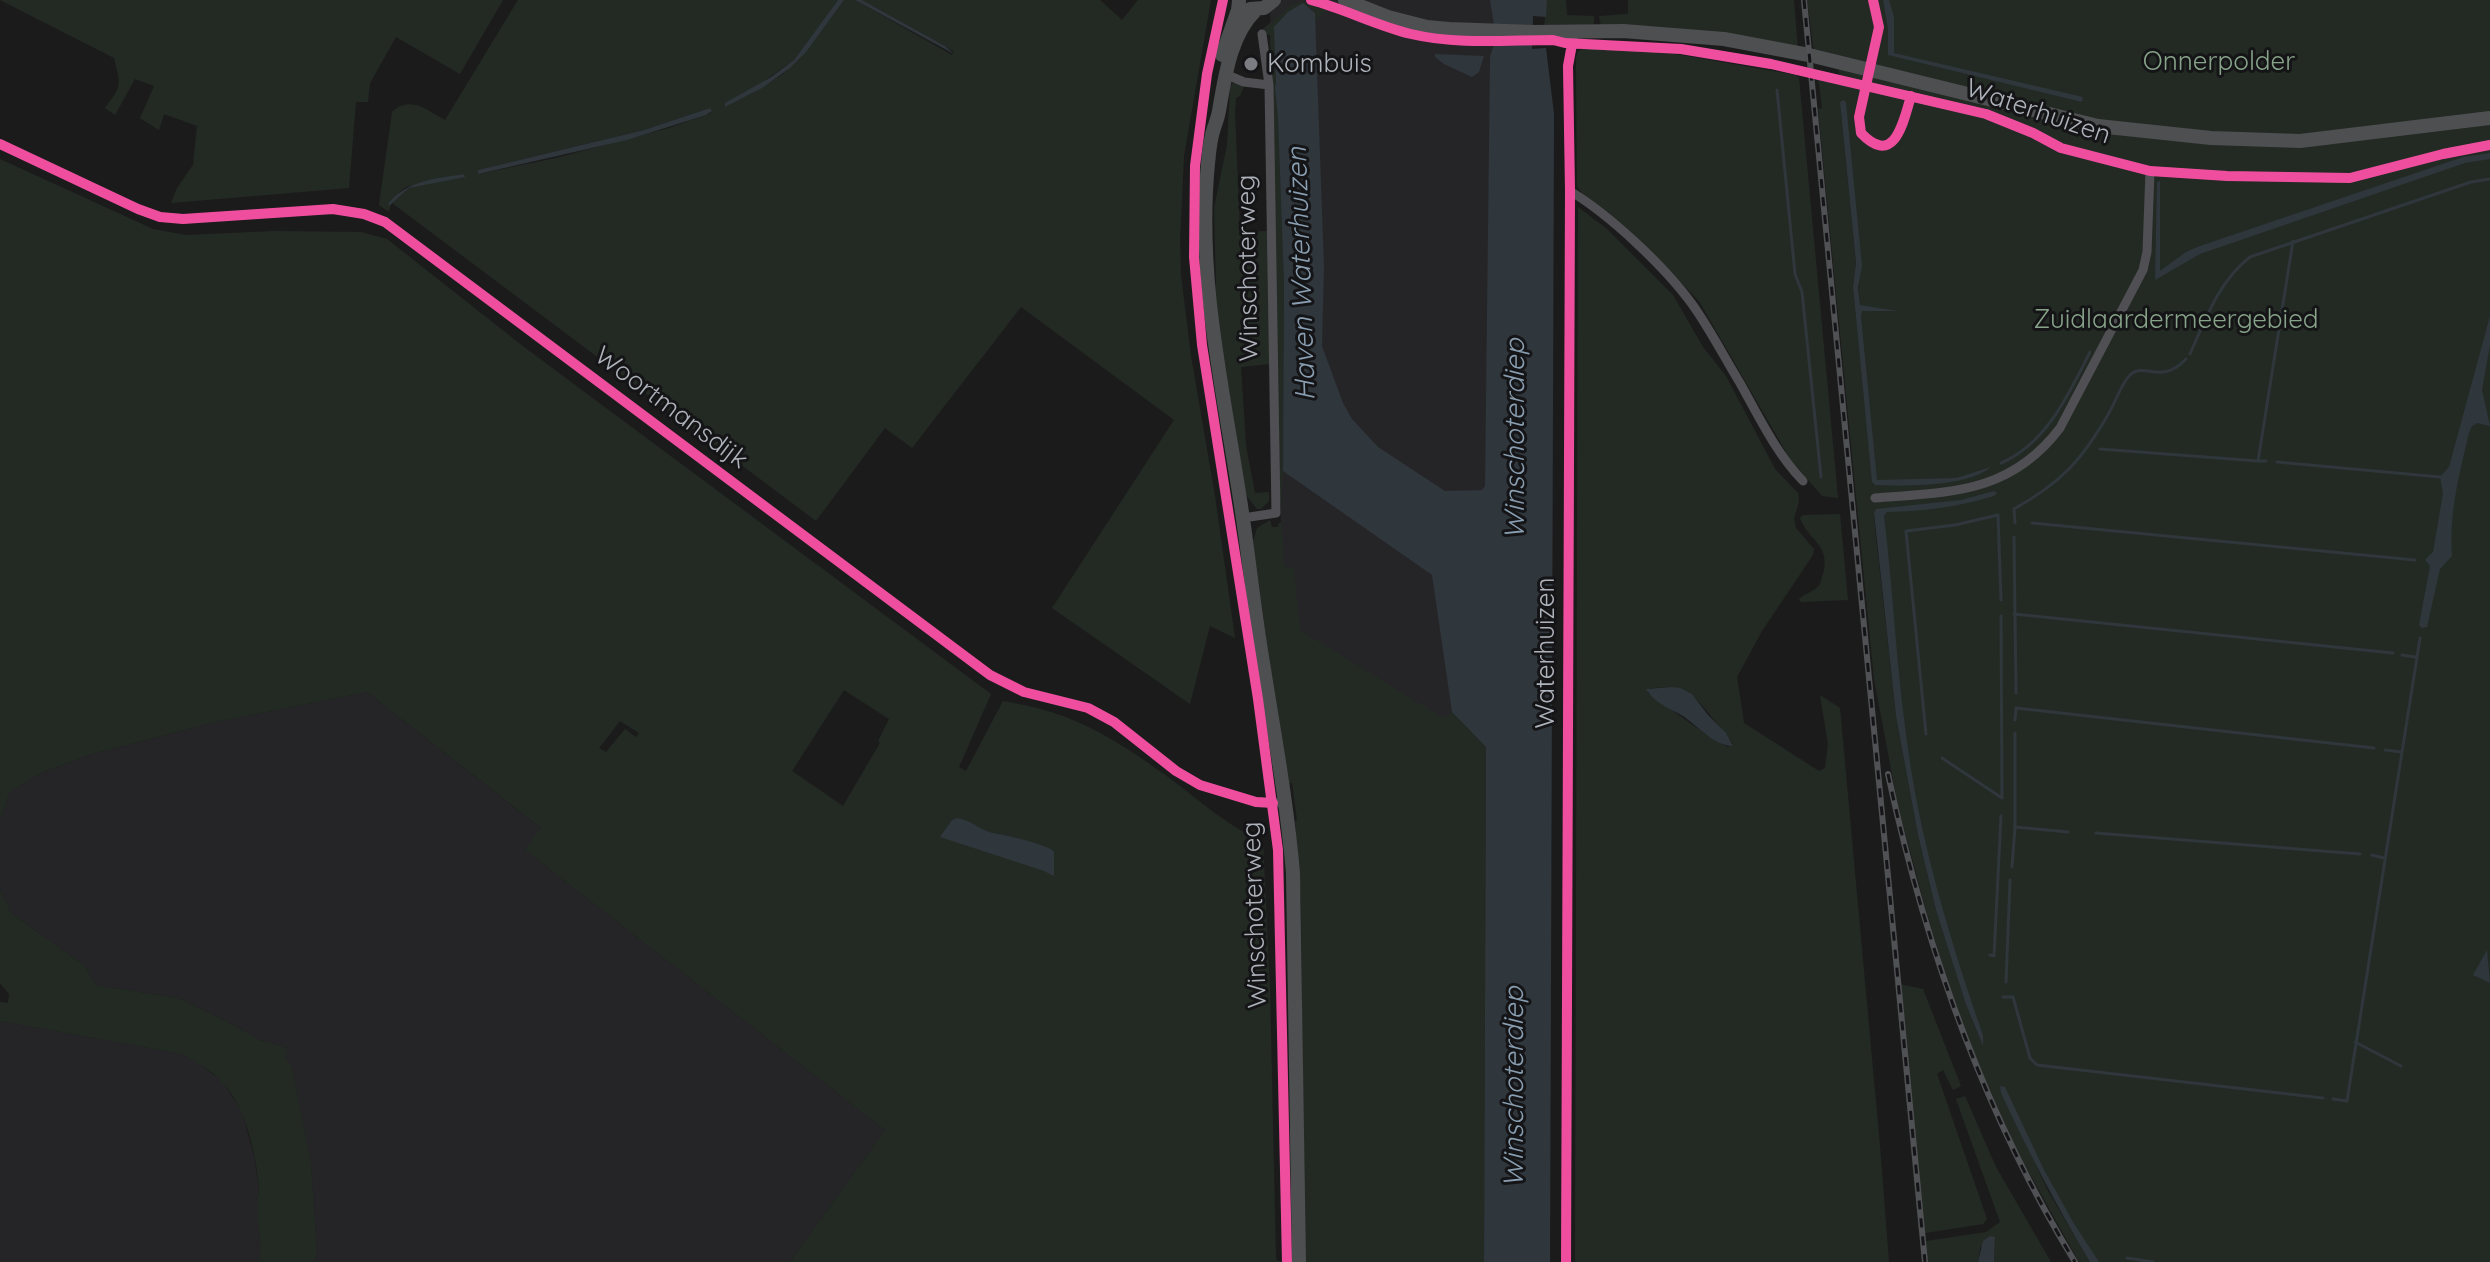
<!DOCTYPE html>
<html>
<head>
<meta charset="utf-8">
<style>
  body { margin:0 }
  canvas { display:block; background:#1b1b1b }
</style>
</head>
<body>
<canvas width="2490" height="1262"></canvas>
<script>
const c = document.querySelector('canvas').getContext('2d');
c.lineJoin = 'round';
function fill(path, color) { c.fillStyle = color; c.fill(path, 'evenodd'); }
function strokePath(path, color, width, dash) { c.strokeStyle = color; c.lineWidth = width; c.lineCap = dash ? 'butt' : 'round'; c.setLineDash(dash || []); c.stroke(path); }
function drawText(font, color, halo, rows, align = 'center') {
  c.font = font + ' Quicksand,sans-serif'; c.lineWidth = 6; c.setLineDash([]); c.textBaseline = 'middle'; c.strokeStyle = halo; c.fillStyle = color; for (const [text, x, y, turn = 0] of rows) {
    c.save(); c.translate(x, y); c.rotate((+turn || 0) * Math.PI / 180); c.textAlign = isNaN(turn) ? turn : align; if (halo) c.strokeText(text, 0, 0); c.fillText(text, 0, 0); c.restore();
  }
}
fill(new Path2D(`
  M1281,0H1508L1512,370L1458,730L1286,627L1281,570L1280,299L1270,11Z
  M367,692L542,829L525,850L885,1130L790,1262H313L317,1253L311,1164L292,1069L284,1056L288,1048L260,1040L226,1021L178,998L96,985L85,966L11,913L0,889V820L10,792L43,772L92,754L216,722Z
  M0,1021L182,1054L197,1062L223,1082L242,1112L254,1156L259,1189L257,1203L261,1253L259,1262H0Z`), '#252527');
fill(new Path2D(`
  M0,0H503L460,74L396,37L370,83L368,102H356L349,188L171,203L177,188L193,165L197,126L164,114L159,130L140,118L154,86L135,79L115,115L105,108C124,83 120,84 114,58Z
  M518,0H838L794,60L758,85L746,97L783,74L800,58L844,0H855L952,55L954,52L945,46L862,0H1100L1122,20L1138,0H1211L1184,156L1180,240L1181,275L1191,356L1215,496L1235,638L1210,626L1190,704L1052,608L1174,420L1021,307L912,448L885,428L816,521L392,203L409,188L464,174L406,187C397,193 391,201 389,212L379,205L392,112C411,95 426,110 445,120ZM710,108L711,113L669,128L556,158L478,174V170L644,130Z
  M1547,0H1566L1567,15L1594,16V23L1591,26H1544Z
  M1628,0H1794L1798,50L1601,26L1599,16L1628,14Z
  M1807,0H2490V1262H2095L2062,1207L2000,1088L2048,1191L2090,1262H2079L2017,1151L1978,1063L1947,980L1926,910L1898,806L1874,679L1818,109L1822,108L1819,84L1817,79L1840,85L1841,83L1837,59L1814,52ZM1840,103L1861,271L1858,282L1877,485L1873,484L1872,478L1853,287L1856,263ZM1877,509H1880L1905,751L1941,915L1982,1044L1965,1002L1936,910L1918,835L1896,716L1875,528L1874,513Z
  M1300,2C1331,2 1365,21 1394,32L1397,36L1326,10L1316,21L1314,10L1303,4L1274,27L1276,82L1275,89L1278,116L1284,285L1283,478L1281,504H1278L1272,99L1270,35L1264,34L1263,29L1289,7Z
  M1583,48L1658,51L1796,75L1799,78L1838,498L1822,496L1790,459L1699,301L1640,241L1582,193L1577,186L1576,58L1578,52Z
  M1234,81L1244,86L1240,96L1236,98L1235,112L1240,232L1269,231L1270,364L1241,367L1246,446L1255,493L1269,492V501L1261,509H1257L1246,495L1240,469L1214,301L1216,283L1214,208L1227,145L1230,87Z
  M0,159L153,229L186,235L274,231L361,232L387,239L524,347L991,694L959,767L966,771L1003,701C1019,704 1036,707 1051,712C1099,727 1141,757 1180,786C1207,807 1231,828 1263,841L1270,990L1276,1260L1282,1262H790L885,1130L525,850L541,828L367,692L216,722L92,754L43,772L10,792L0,820ZM844,690L889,719L878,741L880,743L843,806L792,771ZM620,721L639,733L636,737L625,729L606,752L599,748Z
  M1578,207L1607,229L1673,295L1703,347L1726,376L1775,469L1798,493L1799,502L1794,518L1796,528L1814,549L1813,555L1762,631L1737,677L1744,723L1819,771L1825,768L1828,744L1820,695L1840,708L1880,1146L1889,1262H1575ZM1671,687C1677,689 1685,690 1690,693C1695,696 1729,737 1733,744L1728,747L1704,733L1648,693L1650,688Z
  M1840,514L1848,600L1801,602L1799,599C1805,593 1816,591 1820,584C1821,582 1823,572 1824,571C1829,543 1808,540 1800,518L1803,515Z
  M1270,520L1272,527H1278L1279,523H1282L1284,566L1294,569L1300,630L1440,716L1446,717L1452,712L1486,747L1484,1262H1304L1301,904L1295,821L1297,820L1292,783H1289L1270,685L1265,629L1253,542L1257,528Z
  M0,889L11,913L85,966L96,985L178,998L226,1021L260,1040L288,1048L285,1056L292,1068L311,1163L317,1253L313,1262H259C263,1245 257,1224 257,1206C257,1200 259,1194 259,1188C256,1154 246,1108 223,1083C213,1071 196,1062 182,1054L0,1021V1002L8,1003L9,994L0,983Z
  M1895,983L1923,989L1961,1086L1953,1090L1943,1070L1937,1074L1987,1219L1983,1224L1919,1234Z
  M1965,1096L1996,1167L2051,1262H1994L1995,1237L1980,1248L1978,1262H1922L1920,1242L1986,1232L2000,1222L1956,1099Z`), '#232a24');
fill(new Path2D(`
  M838,0H844L806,52L790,68L762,88L725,107V103L771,77L794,60Z
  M855,0H862L945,46L954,54Z
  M1490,0H1547L1546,17L1533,16L1532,49L1546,48L1554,114L1550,1262H1484L1486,747L1452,712L1432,575L1283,471L1284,284L1278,117L1275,88L1276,82L1274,27L1288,12L1303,3L1315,13L1324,268L1322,346L1343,403L1352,419L1378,447L1445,491L1482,490L1485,486L1490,57L1494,44V25Z
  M1883,0H1889L1894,17V53L2083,97L2082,102L1888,55V29Z
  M1435,54L1484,56L1479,72L1472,77L1444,64L1435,57Z
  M1844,100L1846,103L1862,266L1858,287L1860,305L1897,311H1862L1861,315L1877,480L1956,478L1991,467C1967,487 1907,486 1875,485L1872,482L1853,287L1856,263L1840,102Z
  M710,108L712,111L706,115L627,140L478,174V170L644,130Z
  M2490,153V159L2465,163L2200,254L2155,280L2157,182L2160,181V271L2186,252L2200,246L2463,157Z
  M464,174L465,177L409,188L390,205L388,204C407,180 435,179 464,174Z
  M2490,316V345L2482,390L2490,426L2477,423L2472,426L2469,433C2459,475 2449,513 2452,556L2440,569L2427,627L2422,628L2419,625L2430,566L2425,560L2433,552L2443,493L2440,477L2449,467Z
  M1994,491L1997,493L1994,496C1958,507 1924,511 1887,512L1884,516C1893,589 1896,662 1906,734C1919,838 1949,937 1983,1035V1046L1965,1002L1936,910L1918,835L1896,716L1874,513L1876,509L1961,500Z
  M1671,687L1680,688L1692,694L1708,715L1726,733L1733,746C1714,746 1698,726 1683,716C1669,708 1654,703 1646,689Z
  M957,818C972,820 980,831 993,833C1013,837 1033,841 1051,849L1054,852V876L1044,871L940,837L952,820Z
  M2487,950L2490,983L2473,975Z
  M2000,1086L2005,1087L2043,1168L2073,1222L2099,1262H2090C2057,1207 2028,1151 2001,1093Z
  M1990,1236L1995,1237L1994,1262H1978L1983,1241Z`), '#2f363c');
strokePath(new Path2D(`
  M1777,90L1795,274L1802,292L1821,477
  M2190,354C2206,318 2219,281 2250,257L2471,182L2490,179
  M2100,449L2258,461L2293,241
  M2258,461H2266
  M2277,462L2440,477
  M2001,463C2046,444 2069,394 2090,352
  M2015,523L2014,509C2062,482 2082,460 2109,413C2116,401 2121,384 2130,375C2144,361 2161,386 2186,359
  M2032,523L2415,560
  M2014,537L2016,693
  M2014,614L2393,653
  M2402,655L2415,657
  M2015,720L2016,708L2374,748
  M1926,734L1906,531L1955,525L1998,515L2001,600
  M2385,750L2401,752
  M1942,758L2002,798L2001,616
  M2015,827L2068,832
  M2096,833L2360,854
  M2372,855L2384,858
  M2012,867L2015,827V733
  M1990,955L1994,956L2001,816
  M2006,982L2010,880
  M2003,997H2013L2030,1058L2037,1065L2323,1098
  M2355,1042L2401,1066
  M2333,1099L2347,1101L2420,638
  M2127,1258L2153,1262`), '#2f363c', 3);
strokePath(new Path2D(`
  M1572,44L1681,49L1771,64L1986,114L2033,133L2061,148L2150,171L2227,176L2350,178L2443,154L2490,145
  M1225,74L1244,82L1269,85
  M0,144L138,209L160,217L183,219L333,209L364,214L385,222L990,675L1024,692L1088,708L1114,722L1176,771L1200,785L1256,802L1286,803
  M1570,191C1610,215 1665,267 1692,304C1710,329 1724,357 1740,383C1759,417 1776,453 1803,481
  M1875,498C1950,492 2010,494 2060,428L2143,270L2147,252L2150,171
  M1243,518L1276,513L1269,85L1262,34
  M1566,1262L1570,191L1568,66L1575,31`), '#505054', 9);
strokePath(new Path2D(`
  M1345,0L1388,17L1427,27L1449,29L1534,32L1623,31L1724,39L1809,55L2098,126L2211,138L2300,141L2490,118
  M1250,9L1264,8L1274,0
  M1256,10C1230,35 1225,77 1219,111C1218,117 1216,122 1214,128C1210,139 1209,152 1208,164C1196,284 1226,400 1243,519C1250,567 1255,615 1263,663C1274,733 1287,802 1293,873L1299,1262
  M1222,55L1238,10L1239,1`), '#4e4f51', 14);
const rail = new Path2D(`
  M1804,0L1925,1262
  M1888,774C1925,946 1983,1112 2075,1262`);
strokePath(rail, '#505154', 6);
strokePath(rail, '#151517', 3, [9]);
strokePath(new Path2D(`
  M1223,0L1207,74L1195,166L1194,257L1202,345L1258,699L1278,850L1287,1262
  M1311,0C1345,9 1377,26 1411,34C1457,45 1507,40 1553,40L1565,43L1681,49L1771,64L1986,114L2033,133L2061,148L2150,171L2227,176L2350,178L2443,154L2490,145
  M1873,0L1879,27L1859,117L1861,133C1895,169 1904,119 1911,96
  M0,144L138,209L160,217L183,219L333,209L364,214L385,222L990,675L1024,692L1088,708L1114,722L1176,771L1200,785L1256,802L1273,803
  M1566,1262L1570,191L1568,66L1572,44`), '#ef4d9e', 10);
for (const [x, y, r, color] of [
  [1251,64,8,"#7b7d82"]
]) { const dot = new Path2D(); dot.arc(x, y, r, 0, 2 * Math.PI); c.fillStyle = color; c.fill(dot); strokePath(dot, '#151517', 3); }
drawText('26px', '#87a389', '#151517', [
  ["Onnerpolder",2219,62],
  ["Zuidlaardermeergebied",2176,320]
]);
drawText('26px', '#aeb2ba', '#151517', [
  ["Kombuis",1267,64]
], 'left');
drawText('26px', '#aeb2ba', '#151517', [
  ["Waterhuizen",2038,112,19],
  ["Winschoterweg",1248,268,-91],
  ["Woortmansdijk",671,408,37],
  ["Waterhuizen",1546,653,-90],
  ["Winschoterweg",1255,915,-92]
]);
drawText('italic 28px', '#899eb1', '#151517', [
  ["Haven Waterhuizen",1302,274,-92],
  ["Winschoterdiep",1516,439,-90],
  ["Winschoterdiep",1515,1087,-90]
]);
</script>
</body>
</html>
